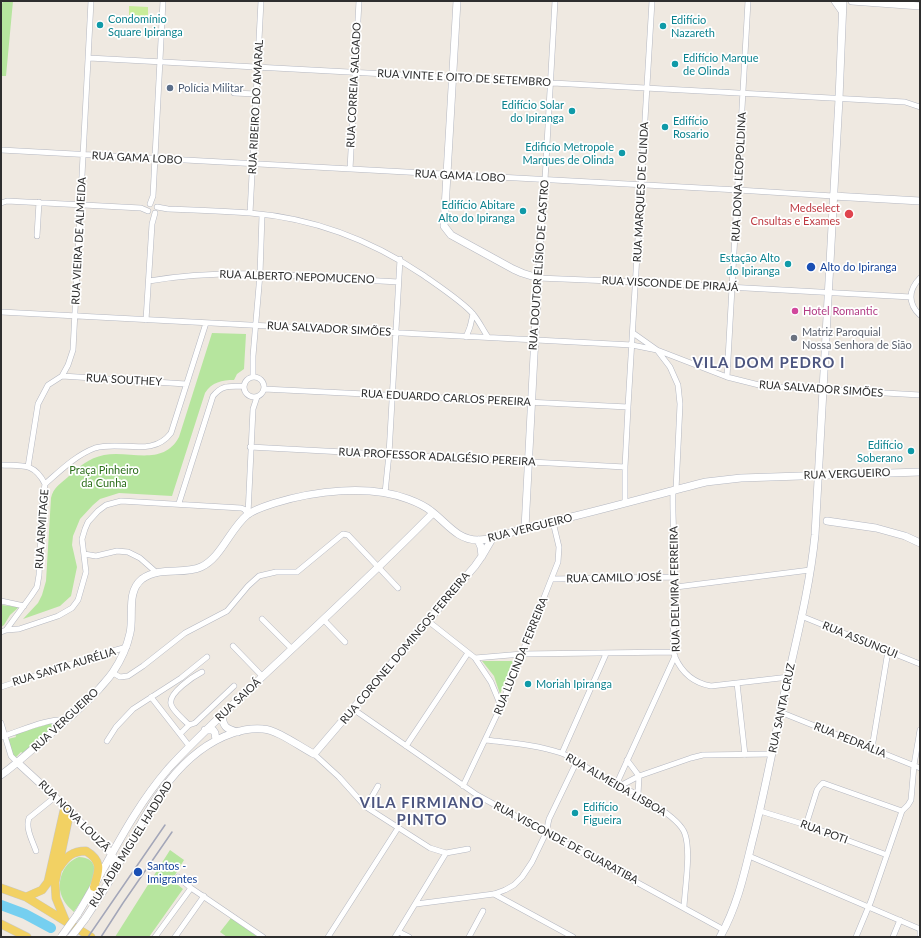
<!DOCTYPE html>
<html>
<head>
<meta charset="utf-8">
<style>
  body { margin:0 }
  #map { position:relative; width:921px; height:938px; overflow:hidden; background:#efe9e1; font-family:Lato,sans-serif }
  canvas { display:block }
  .frame { position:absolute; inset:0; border:2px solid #2e2e2e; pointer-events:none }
</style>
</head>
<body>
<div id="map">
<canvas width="921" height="938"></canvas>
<div class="frame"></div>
</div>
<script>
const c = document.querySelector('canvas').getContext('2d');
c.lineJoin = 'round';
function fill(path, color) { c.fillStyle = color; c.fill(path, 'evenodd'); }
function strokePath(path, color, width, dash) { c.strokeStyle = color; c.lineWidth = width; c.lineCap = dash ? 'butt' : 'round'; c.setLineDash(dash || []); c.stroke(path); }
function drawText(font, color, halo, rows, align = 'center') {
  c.font = font + ' Lato,sans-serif'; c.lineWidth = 3.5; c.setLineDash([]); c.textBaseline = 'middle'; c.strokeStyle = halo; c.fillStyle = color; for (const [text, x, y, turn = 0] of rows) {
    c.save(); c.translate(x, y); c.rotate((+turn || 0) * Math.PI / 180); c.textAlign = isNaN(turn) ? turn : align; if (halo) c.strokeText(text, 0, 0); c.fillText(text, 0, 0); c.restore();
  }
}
fill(new Path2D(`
  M3,1H13L6,76H1V7Z
  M212,333L246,334L244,369L237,374L234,380C222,380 212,382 205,393L172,496L119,493L100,499L93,505L80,519L73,536L72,545L77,567L71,596L60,606L23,619L38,603L42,595L46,581L51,498C53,488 61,483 68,477C78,467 89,458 104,455C130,450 163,467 179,437Z
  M1,605L19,607L10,615L4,625L1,627Z
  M482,661H513L500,694L494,676Z
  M52,723L51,731L24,754L21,752L14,759L8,739L16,737L15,734Z
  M170,850L184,860L172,880L183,889L149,937H115Z
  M79,857C112,859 83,898 74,912C68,907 63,901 61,894C57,879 64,862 79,857Z
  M231,918L258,937H227L220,932Z`), '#b6e59e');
fill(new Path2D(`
  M129,6L148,7V17L129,15Z`), '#c9ec9a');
strokePath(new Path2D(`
  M1,905L25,914L51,928`), '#75cff0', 10);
const street = new Path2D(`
  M555,1L545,180L538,278L636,282L911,297
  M89,58L905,102L920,107
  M234,87V93L256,94
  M1,150L738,190L833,196
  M350,169L359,1
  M1,203L7,201L141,208L148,211
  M150,204L153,196L163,1
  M157,207L168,209C195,210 222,211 250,213C312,218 371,240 423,275C437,285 463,302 473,314C479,321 483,330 488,337
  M250,213L261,1
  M37,236L39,202
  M920,278C908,290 908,304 920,315
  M149,281C231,267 315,277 398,282
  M1,312L632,345L657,350L727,377L763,386L920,395
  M146,320L152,224L155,213
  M633,333L657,350L670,367L678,385L680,404L676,490
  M466,337L470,327L473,314
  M62,376L186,384
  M253,377V356L260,274L262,215
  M727,377L748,1
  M244 387a10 10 0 1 1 20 0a10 10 0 1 1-20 0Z
  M264,389L628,407
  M250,447L625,467
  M1,465C22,466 34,462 45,484
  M28,467L38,404L48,385L62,376L68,365L73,350L91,1
  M673,491C672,524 676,557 675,589C675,603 671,647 675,657C682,673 694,683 711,686L789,677
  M385,493L389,454L400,259
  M179,503L213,396C223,384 229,387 244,386
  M625,503V467L628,407L652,1
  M248,514L253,409L257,397
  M84,554L96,556L117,551L128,552L140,558L157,573
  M552,579L675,577
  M676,587L810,570
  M1,601L24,606
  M801,616L920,664
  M262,619L292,649
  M323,619L345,642
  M428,621L475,658L491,682L501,706
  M6,630L31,596L37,587L39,575L43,497L45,484C60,471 76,455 95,448C122,440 152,458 171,433L206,323
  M1,632L6,630L19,629L58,616L72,608L78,600L86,572L82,539L85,529L88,522L98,511L106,505L121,501L241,508L244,509L248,514
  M233,646L263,677
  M475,658L522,654L674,652
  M202,672C194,676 168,693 171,704C172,710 184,720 189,725L195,723L234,686
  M113,673L120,677L128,676L143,666L185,633L227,611L248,586L259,576L276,572H297L343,534L348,535L398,588
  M737,683L745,755
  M1,687L105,653L127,647
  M151,697L190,747
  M353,709L477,795L724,930
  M780,712L920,768
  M1,723L11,756L18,763
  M180,734L189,725
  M1,737C21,731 47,718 67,720
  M486,740C511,743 537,745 561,753C572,757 582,766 593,771C614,783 678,812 685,834C691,852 685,887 684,907
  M107,741L116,727L133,709L181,678L207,657
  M406,746L468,653
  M872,748L888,651
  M562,753L606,654
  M314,754L339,777L366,807L430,848L446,853L468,849
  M627,760L639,776L638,795
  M617,783L675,656
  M622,785L639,776L691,758L703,755L772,754
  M463,786L501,706L558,562L559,547L553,522
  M366,807L378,786
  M760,811L806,825L887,855
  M806,825L817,790L820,786L823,783L902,811
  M36,851C33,842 25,828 29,818L55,797
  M749,856L920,929
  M178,877L191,888L263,937
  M494,894L573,937
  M416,904L494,894L505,890L514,885L522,877L532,862L546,833L549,819L577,761
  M399,932L409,937
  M155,937L191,888
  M175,937L204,896
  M328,937L398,828
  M395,937L446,853
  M469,937L483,911
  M856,937L871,901L902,811L908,805L911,800L914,765L920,730
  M893,937L900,920
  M920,937V932`);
const secondary = new Path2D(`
  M457,1L444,226L451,235L513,269L522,273L538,278L525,528
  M835,1L842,11
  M852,1L920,6
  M833,196L920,201
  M827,521L876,528L905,536L920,543
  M478,540L481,547L482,556
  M222,715C223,727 226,729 238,732
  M205,730H213L215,733L216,740
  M18,763L55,797L111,853L114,859L113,870
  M1,775C18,763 32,749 48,736C66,721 83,706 99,689C104,683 109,678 113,672C121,660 127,647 130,633C134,615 126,592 142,579C160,566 183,575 201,567C221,558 230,529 247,515C255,509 266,506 275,503C314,491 369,484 408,499C416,502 425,506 431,511C447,523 457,540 478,540C496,540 512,531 529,527C588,514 647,497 706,482L741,478L920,472
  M77,915C107,866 130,813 168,769C198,736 231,707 263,676C320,623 378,569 433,513
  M85,919C94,905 104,891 112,876C142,823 171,754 233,733C242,730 253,728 263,729C278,730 300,747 314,754L475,566L482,556L492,539
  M720,937C737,907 744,875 752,842C763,800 771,757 780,714C792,655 809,596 815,535L839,99L843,1`);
const primary = new Path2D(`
  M59,868C66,857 72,851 86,851C103,861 99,871 94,887
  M1,888L26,897L91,937
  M26,897L42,890L48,882L65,806
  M65,920L56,898L55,882L70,811
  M1,924L27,937`);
strokePath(street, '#b4b7c1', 6);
strokePath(secondary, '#b4b7c1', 8);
strokePath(primary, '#c9c9c9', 9);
strokePath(street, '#fff', 5);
strokePath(secondary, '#fff', 7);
strokePath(primary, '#f2d163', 8);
strokePath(new Path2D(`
  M88,937L165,825
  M101,937L123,903L172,832`), '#a3a6b8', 1.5);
const secondaryBridge = new Path2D(`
  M61,937L77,915
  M71,937L85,919`);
strokePath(secondaryBridge, '#b4b7c1', 8, []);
strokePath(secondaryBridge, '#fff', 7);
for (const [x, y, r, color] of [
  [100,25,4,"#0f9aa8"],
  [663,26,4,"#0f9aa8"],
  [675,64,4,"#0f9aa8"],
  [170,88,4,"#5c6f8a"],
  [572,111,4,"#0f9aa8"],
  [665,127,4,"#0f9aa8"],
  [622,153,4,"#0f9aa8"],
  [523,211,4,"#0f9aa8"],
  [849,214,5,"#e0444e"],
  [788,264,4,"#0f9aa8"],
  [811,267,5,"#1a4fb4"],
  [795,311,4,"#d1479c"],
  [794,338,4,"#6b7280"],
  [911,451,4,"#0f9aa8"],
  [528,684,4,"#0f9aa8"],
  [575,813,4,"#0f9aa8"],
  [138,872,5,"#1a4fb4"]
]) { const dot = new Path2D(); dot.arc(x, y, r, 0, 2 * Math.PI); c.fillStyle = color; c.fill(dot); strokePath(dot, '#fff', 1.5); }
drawText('11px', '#0d838f', '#fff', [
  ["Condomínio",108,19],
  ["Square Ipiranga",108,32],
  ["Edifício",671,20],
  ["Nazareth",671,33],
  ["Edifício Marque",683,58],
  ["de Olinda",683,71],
  ["Edifício Solar",564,105,"right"],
  ["do Ipiranga",564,118,"right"],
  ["Edifício",673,121],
  ["Rosario",673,134],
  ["Edificío Metropole",614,147,"right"],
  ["Marques de Olinda",614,160,"right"],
  ["Edifício Abitare",515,205,"right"],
  ["Alto do Ipiranga",515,218,"right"],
  ["Estação Alto",780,258,"right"],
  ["do Ipiranga",780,271,"right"],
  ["Edifício",903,445,"right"],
  ["Soberano",903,458,"right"],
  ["Moriah Ipiranga",536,684],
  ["Edifício",583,807],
  ["Figueira",583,820]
], 'left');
drawText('11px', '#2e2e2e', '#fff', [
  ["RUA VINTE E OITO DE SETEMBRO",464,78,3],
  ["RUA CORREIA SALGADO",354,85,-87],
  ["RUA RIBEIRO DO AMARAL",256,107,-87],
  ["RUA GAMA LOBO",137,158,3],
  ["RUA GAMA LOBO",460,176,3],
  ["RUA DONA LEOPOLDINA",739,177,-87],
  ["RUA MARQUES DE OLINDA",641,192,-87],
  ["RUA VIEIRA DE ALMEIDA",79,241,-87],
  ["RUA DOUTOR ELÍSIO DE CASTRO",539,265,-86],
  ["RUA ALBERTO NEPOMUCENO",297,277,2],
  ["RUA VISCONDE DE PIRAJÁ",670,284,3],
  ["RUA SALVADOR SIMÕES",329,329,3],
  ["RUA SOUTHEY",124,380,3],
  ["RUA SALVADOR SIMÕES",821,389,4],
  ["RUA EDUARDO CARLOS PEREIRA",446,398,3],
  ["RUA PROFESSOR ADALGÉSIO PEREIRA",437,457,3],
  ["RUA VERGUEIRO",847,474,-2],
  ["RUA VERGUEIRO",530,528,-14],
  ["RUA ARMITAGE",42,529,-86],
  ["RUA CAMILO JOSÉ",614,578,-1],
  ["RUA DELMIRA FERREIRA",675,589,-91],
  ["RUA ASSUNGUI",860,640,22],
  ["RUA CORONEL DOMINGOS FERREIRA",405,648,-50],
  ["RUA LUCINDA FERREIRA",521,656,-68],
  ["RUA SANTA AURÉLIA",64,667,-17],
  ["RUA SAIOÁ",238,700,-43],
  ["RUA SANTA CRUZ",782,708,-78],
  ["RUA VERGUEIRO",65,720,-43],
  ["RUA PEDRÁLIA",850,740,22],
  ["RUA ALMEIDA LISBOA",616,785,30],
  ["RUA NOVA LOUZÃ",74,816,45],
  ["RUA POTI",824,832,20],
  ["RUA VISCONDE DE GUARATIBA",566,843,28],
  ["RUA ADIB MIGUEL HADDAD",131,844,-58]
]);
drawText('11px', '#4e5e75', '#fff', [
  ["Polícia Militar",178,88]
], 'left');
drawText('11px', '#be3a42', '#fff', [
  ["Medselect",840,208],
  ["Cnsultas e Exames",840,221]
], 'right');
drawText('11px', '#164399', '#fff', [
  ["Alto do Ipiranga",820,267],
  ["Santos -",147,866],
  ["Imigrantes",147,879]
], 'left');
drawText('11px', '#b23c85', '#fff', [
  ["Hotel Romantic",803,311]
], 'left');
drawText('11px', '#5b616d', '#fff', [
  ["Matriz Paroquial",802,332],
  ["Nossa Senhora de Sião",802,345]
], 'left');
drawText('11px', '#2c6e1b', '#fff', [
  ["Praça Pinheiro",104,470],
  ["da Cunha",104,483]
]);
c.letterSpacing = '1px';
drawText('bold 15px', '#4d5680', '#fff', [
  ["VILA DOM PEDRO I",769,363],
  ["VILA FIRMIANO",422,803],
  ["PINTO",422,820]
]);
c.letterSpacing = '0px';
</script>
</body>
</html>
